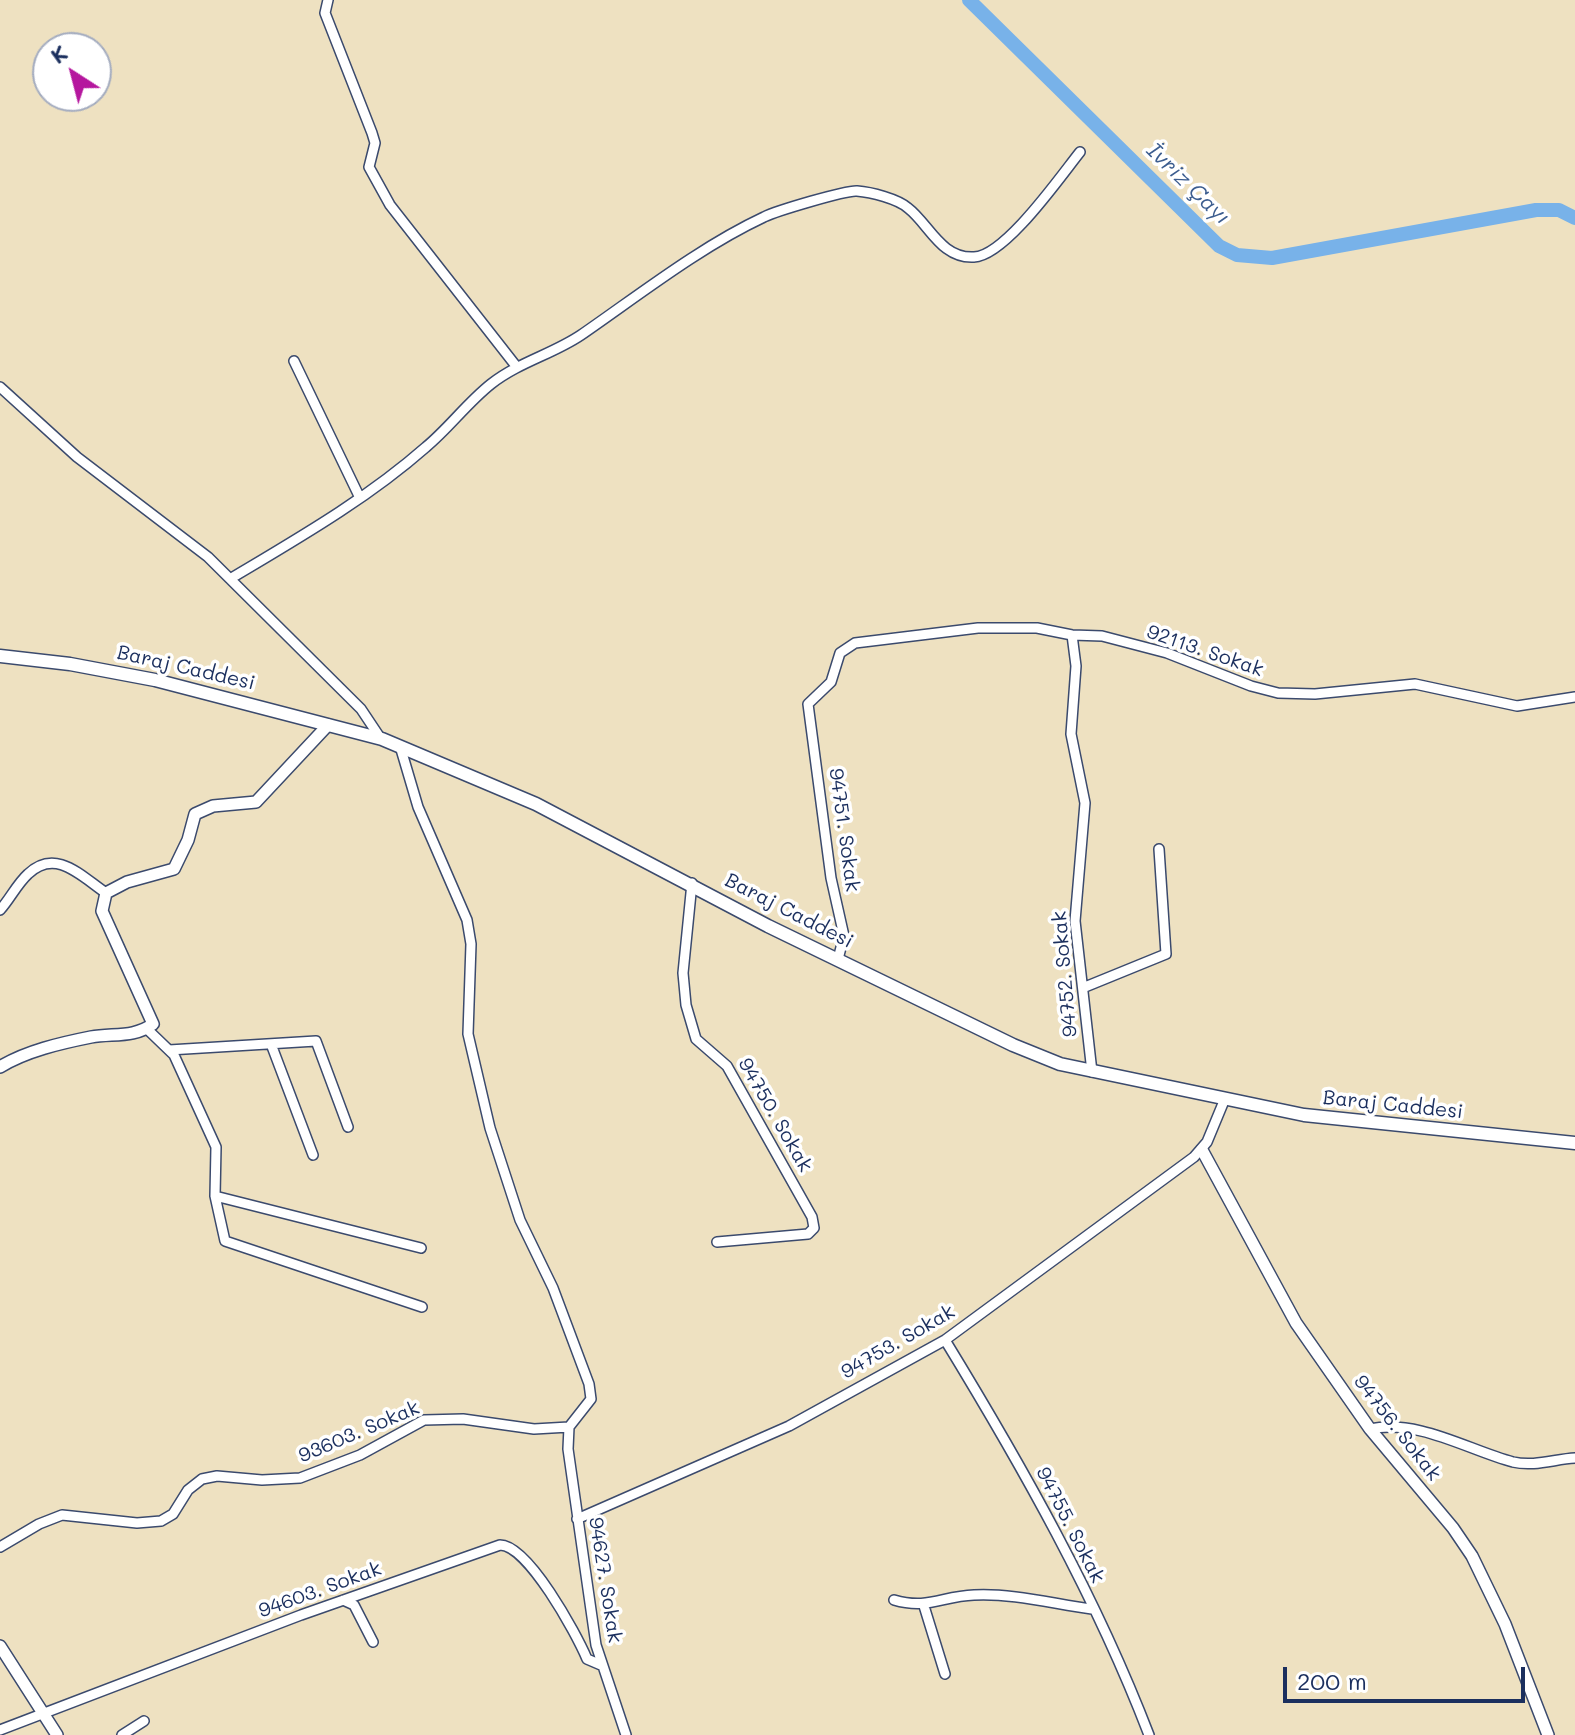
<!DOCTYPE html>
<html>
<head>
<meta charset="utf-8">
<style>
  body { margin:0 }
  #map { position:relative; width:1575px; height:1735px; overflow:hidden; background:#eee1c1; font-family:Mali,sans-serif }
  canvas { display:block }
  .north { position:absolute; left:32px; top:32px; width:80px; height:80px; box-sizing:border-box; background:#fff; border:2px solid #a4acbf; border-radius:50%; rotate:324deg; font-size:22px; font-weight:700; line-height:32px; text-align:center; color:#1b2f5e }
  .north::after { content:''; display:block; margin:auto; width:28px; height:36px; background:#b5179e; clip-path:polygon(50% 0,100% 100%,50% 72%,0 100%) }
  .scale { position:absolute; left:1283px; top:1667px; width:242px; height:36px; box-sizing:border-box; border:4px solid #1b2f5e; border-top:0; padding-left:10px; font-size:24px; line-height:28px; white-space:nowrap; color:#1b2f5e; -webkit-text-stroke:6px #fff; paint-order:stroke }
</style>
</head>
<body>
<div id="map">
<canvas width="1575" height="1735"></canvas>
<div class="north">K</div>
<div class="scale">200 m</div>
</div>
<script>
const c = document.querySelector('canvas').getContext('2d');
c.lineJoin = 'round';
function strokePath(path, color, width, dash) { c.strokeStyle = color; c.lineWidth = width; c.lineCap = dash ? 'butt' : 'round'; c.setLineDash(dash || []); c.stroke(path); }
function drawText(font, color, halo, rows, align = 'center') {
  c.font = font + ' Mali,sans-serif'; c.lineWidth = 7; c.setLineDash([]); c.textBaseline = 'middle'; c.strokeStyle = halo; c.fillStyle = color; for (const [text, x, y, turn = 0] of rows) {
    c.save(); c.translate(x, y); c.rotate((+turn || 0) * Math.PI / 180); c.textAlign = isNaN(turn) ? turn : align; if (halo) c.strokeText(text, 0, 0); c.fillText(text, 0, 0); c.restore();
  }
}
strokePath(new Path2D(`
  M969,0L1219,246L1237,255L1272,258L1536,210H1559L1575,218`), '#78b2e9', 14);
const minor = new Path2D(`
  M328,0L325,13L372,133L375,143L369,167L390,205L516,366
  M294,361L359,496
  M0,387L77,457L208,557L361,709L381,739
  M230,579C297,539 367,499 426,447C449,428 467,403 491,384C519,362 553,354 581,335C639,295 700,247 764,217C776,211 846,190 857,191C871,192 898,199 908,208C929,224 941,259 974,257C1005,256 1060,177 1080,152
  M1072,635L1076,666L1071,734L1085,803L1075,921L1092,1072
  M400,746L418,807L467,920L471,944L468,1034L490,1128L520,1220L553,1288L589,1384L591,1399L569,1427
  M692,883L683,973L686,1005L696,1039L727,1066L812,1217L814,1228L808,1234L717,1242
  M0,910C10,899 17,884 28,874C56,847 82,877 106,893
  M838,959L844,936L831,878L808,704L831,682L840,653L855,643L978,628H1037L1072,635L1102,636L1167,653L1251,686L1278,693L1315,694L1415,684L1517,706L1575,697
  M1085,987L1166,954L1159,849
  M147,1029L174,1055L216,1147L215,1196L421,1248
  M271,1044L313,1155
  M169,1050L316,1041L348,1127
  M215,1196L225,1241L422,1307
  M945,1340C1022,1466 1096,1597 1149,1735
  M569,1427L568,1449L596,1645L626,1735
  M1370,1429C1419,1419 1468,1450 1513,1462C1534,1467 1555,1459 1575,1458
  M577,1519L789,1426L945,1340L1194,1157L1207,1142L1224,1101
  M0,1547L39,1524L62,1515L137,1523L161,1521L173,1514L188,1490L202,1479L217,1476L262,1480L300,1478L360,1455L424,1420L463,1419L534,1429L569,1427
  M343,1600L354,1605L373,1642
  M894,1600C928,1610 942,1596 974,1595C1013,1593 1054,1604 1092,1609
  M924,1606L945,1674
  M0,1730L301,1615L500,1545C528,1545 576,1633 587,1659L601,1665
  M122,1735L144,1721`);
const tertiary = new Path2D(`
  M0,1067C26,1051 61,1043 91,1037C113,1033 134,1038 153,1024L102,911L106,893L127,882L174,869L188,840L195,814L213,806L256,802L328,725
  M1202,1150L1296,1323L1370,1429L1453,1528L1472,1556L1505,1624L1548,1735
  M0,1646L57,1735`);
const secondary = new Path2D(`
  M0,656L70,664L155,680L382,739L536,804L768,926L1013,1045L1060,1064L1304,1115L1575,1143`);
strokePath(minor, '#3b4a6d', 12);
strokePath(tertiary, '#3b4a6d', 14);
strokePath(secondary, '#3b4a6d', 15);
strokePath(minor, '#fff', 9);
strokePath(tertiary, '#fff', 11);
strokePath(secondary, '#fff', 12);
drawText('20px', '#1b2f5e', '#fff', [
  ["92113. Sokak",1205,651,19],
  ["Baraj Caddesi",186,668,13],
  ["94751. Sokak",844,830,82],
  ["Baraj Caddesi",789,911,27],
  ["94752. Sokak",1065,974,-95],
  ["Baraj Caddesi",1393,1105,6],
  ["94750. Sokak",775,1115,60],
  ["94753. Sokak",898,1342,-30],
  ["94756. Sokak",1397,1428,52],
  ["93603. Sokak",359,1432,-23],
  ["94755. Sokak",1070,1525,63],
  ["94627. Sokak",605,1580,81],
  ["94603. Sokak",320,1590,-20]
]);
drawText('italic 22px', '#3c5d8f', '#fff', [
  ["İvriz Çayı",1188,184,44]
]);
</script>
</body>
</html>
